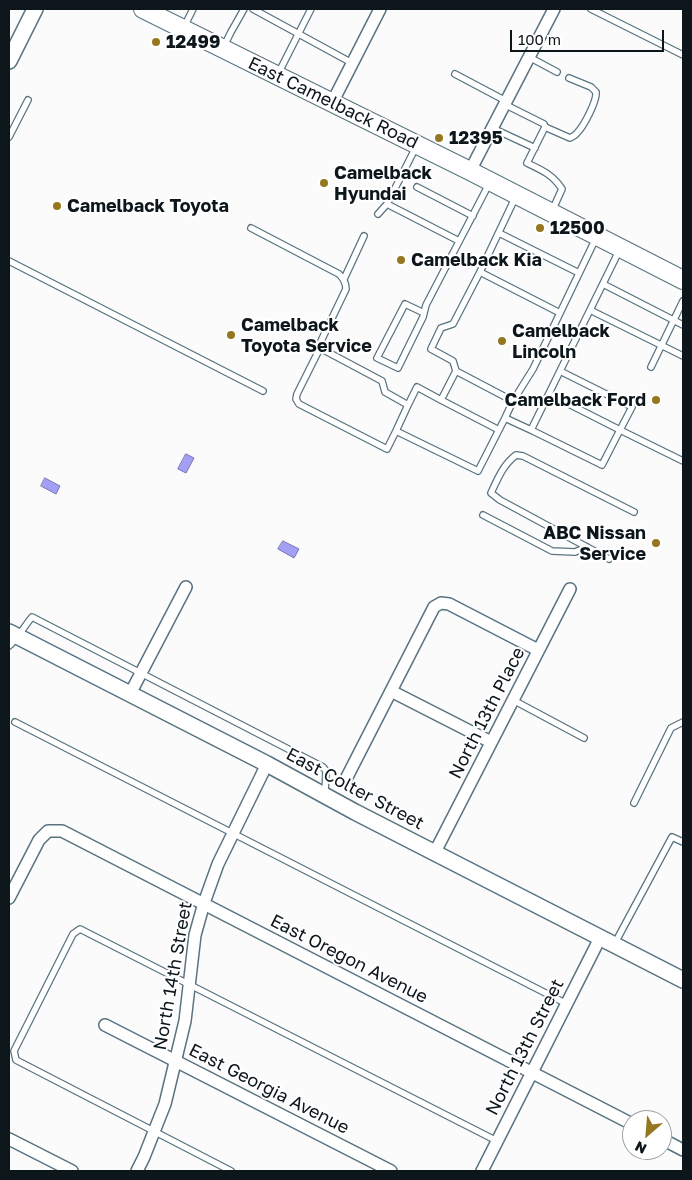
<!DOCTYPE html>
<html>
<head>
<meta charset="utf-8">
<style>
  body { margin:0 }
  #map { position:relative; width:692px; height:1180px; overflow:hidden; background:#fbfbfb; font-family:"Golos Text",sans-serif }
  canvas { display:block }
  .frame { position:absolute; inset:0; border:10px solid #0c161b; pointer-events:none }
  .north { position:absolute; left:622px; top:1110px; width:50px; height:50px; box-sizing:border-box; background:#fff; border:1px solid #9ea2a4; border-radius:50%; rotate:207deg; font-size:14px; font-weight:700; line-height:20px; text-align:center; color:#0c161b }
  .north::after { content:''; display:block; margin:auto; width:18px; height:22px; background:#94771f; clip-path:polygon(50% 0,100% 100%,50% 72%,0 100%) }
  .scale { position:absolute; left:510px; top:30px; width:154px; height:22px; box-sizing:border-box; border:2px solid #0c161b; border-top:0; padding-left:6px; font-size:15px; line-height:18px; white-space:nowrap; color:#0c161b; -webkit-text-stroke:4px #fff; paint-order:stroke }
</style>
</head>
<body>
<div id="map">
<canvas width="692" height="1180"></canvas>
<div class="frame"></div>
<div class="north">N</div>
<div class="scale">100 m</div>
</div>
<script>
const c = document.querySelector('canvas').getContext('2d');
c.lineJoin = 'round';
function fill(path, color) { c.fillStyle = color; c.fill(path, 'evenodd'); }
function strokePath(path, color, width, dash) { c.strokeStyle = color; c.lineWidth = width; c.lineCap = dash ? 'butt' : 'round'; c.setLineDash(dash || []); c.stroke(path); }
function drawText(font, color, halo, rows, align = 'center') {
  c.font = font + ' "Golos Text",sans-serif'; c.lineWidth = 4; c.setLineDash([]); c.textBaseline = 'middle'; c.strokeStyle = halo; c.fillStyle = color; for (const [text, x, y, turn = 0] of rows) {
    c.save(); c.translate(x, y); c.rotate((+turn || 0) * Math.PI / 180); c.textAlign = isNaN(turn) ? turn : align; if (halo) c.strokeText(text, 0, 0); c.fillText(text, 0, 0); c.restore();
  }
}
const water = new Path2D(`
  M186,454L194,458L186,473L178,469Z
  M45,478L60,486L56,494L41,486Z
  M283,541L299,549L294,558L278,549Z`);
fill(water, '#a29ff5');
strokePath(water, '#7576b4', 1);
const lane = new Path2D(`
  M253,9L352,63
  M591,9L683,55
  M184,27L193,9
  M224,46L231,32L244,9
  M529,57L557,72
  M278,74L311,9
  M455,74L506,101
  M504,104L544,124L545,127L527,163C542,170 553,175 562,189L552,211
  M545,127L570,138C573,136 575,136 577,133C584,126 597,101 596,92L591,87L569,78
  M492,128L535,148
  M9,137L28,100
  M416,147L387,204L459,241
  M417,187L473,216
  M516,196L480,272L560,313L596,238
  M378,214L387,204
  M251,228L339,274C344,279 346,283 346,289L321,341L320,348L297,394L296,399L299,404L387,449L396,431L478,471L505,418L531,430
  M499,233L579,273
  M619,251L531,430L602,465L620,430L683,461
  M9,261L263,391
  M344,279L364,236
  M603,284L683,325
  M590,310L683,356
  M424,313L405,304L377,358L398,368L423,317L426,305L489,184
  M320,348L382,381L385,392L408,405L417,387L441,400L456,371L513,401L505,418
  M651,367L683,301
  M456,371L453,361L431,349L441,328L453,324L480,272
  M549,394L620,430L632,407L560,371
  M441,400L499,430
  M513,401L533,369L560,313
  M396,431L408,405
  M483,515L552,551L575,552L587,547
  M609,559L500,500L491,493C498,478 503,465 516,455L523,456L634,512
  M9,646C15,642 26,624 32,617L323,767L326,771L325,793
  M513,700L584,738
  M15,722L567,1004
  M634,803L671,728L683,722
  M615,943L672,837L683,842
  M231,1171L16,1060L14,1051L73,934L80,929L497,1141`);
const street = new Path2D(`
  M332,103L380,9
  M470,171L554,9
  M130,694L186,587
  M491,742L391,691L434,607L441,603L449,604L538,650
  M347,777L391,691
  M435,852L570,589
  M9,898L39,840L48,831H62L632,1124
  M105,1025L391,1171
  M9,1139L72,1171
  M662,1139L683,1150
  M137,1171L144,1157L165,1104L185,1021L195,935L204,903L218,864L267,764
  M482,1171L600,938`);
const secondary = new Path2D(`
  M9,61L35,9
  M9,632L267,764L355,812L683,980`);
const primary = new Path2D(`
  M143,9L470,171L683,280`);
strokePath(lane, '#597380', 8);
strokePath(street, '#597380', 14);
strokePath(secondary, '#597380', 18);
strokePath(primary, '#597380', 20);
strokePath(lane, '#fff', 5.5);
strokePath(street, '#fff', 11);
strokePath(secondary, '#fff', 15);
strokePath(primary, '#fff', 18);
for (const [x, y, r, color] of [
  [156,42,5,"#94771f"],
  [439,138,5,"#94771f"],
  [324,183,5,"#94771f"],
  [57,206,5,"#94771f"],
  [540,228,5,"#94771f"],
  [401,260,5,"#94771f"],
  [231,335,5,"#94771f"],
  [502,341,5,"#94771f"],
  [656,400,5,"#94771f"],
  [656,543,5,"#94771f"]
]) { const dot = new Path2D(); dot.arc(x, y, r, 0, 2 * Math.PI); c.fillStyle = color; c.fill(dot); strokePath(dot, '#fff', 2); }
drawText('bold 18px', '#0c161b', '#fff', [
  ["12499",166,42],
  ["12395",449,138],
  ["Camelback",334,173],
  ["Hyundai",334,194],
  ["Camelback Toyota",67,206],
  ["12500",550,228],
  ["Camelback Kia",411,260],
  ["Camelback",241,325],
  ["Toyota Service",241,346],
  ["Camelback",512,331],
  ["Lincoln",512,352],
  ["Camelback Ford",646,400,"right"],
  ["ABC Nissan",646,533,"right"],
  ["Service",646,554,"right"]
], 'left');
drawText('18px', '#0c161b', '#fff', [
  ["East Camelback Road",333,103,26],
  ["North 13th Place",487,713,-63],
  ["East Colter Street",355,789,28],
  ["East Oregon Avenue",349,959,27],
  ["North 14th Street",173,976,-80],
  ["North 13th Street",525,1047,-63],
  ["East Georgia Avenue",269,1089,27]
]);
</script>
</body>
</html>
